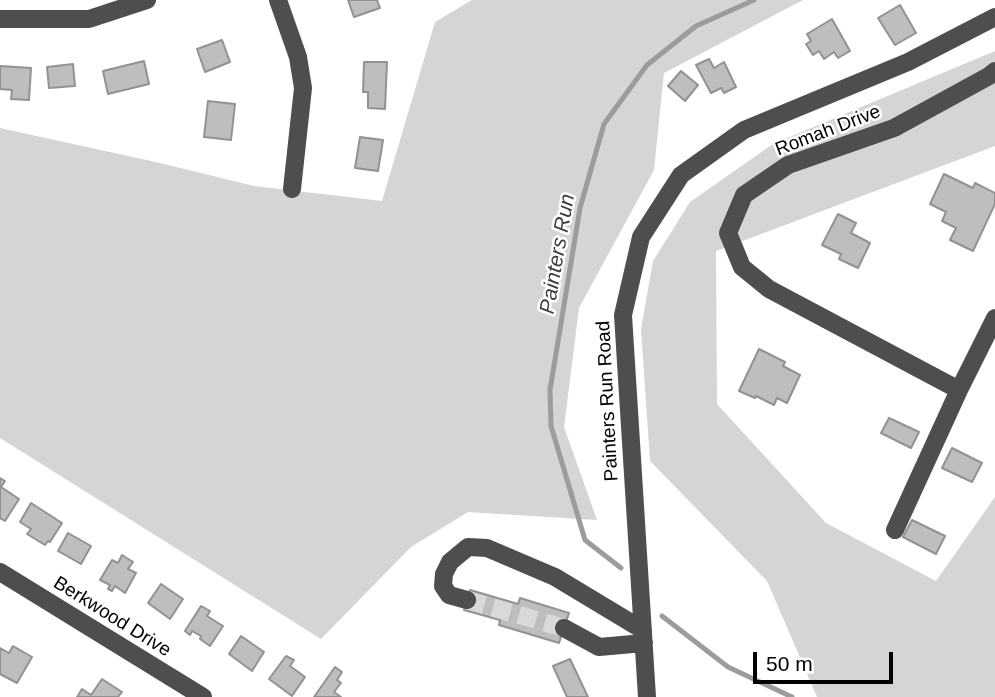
<!DOCTYPE html>
<html>
<head>
<meta charset="utf-8">
<style>
  body { margin:0 }
  #map { position:relative; width:995px; height:697px; overflow:hidden; background:#fff; font-family:Arial,sans-serif }
  canvas { display:block }
  .scale { position:absolute; left:753px; top:652px; width:140px; height:32px; box-sizing:border-box; border:4px solid #000; border-top:0; padding-left:9px; font-size:21px; line-height:24px; white-space:nowrap; color:#000; -webkit-text-stroke:5px #fff; paint-order:stroke }
</style>
</head>
<body>
<div id="map">
<canvas width="995" height="697"></canvas>
<div class="scale">50 m</div>
</div>
<script>
const c = document.querySelector('canvas').getContext('2d');
c.lineJoin = 'round';
function fill(path, color) { c.fillStyle = color; c.fill(path, 'evenodd'); }
function strokePath(path, color, width, dash) { c.strokeStyle = color; c.lineWidth = width; c.lineCap = dash ? 'butt' : 'round'; c.setLineDash(dash || []); c.stroke(path); }
function drawText(font, color, halo, rows, align = 'center') {
  c.font = font + ' Arial,sans-serif'; c.lineWidth = 5; c.setLineDash([]); c.textBaseline = 'middle'; c.strokeStyle = halo; c.fillStyle = color; for (const [text, x, y, turn = 0] of rows) {
    c.save(); c.translate(x, y); c.rotate((+turn || 0) * Math.PI / 180); c.textAlign = isNaN(turn) ? turn : align; if (halo) c.strokeText(text, 0, 0); c.fillText(text, 0, 0); c.restore();
  }
}
fill(new Path2D(`
  M472,0H803L664,73L654,170L579,308L564,427L597,520L468,512L411,547L321,639L0,438V128L160,163L254,186L382,201L435,22Z
  M995,51V146L716,251L717,404L826,523L936,581L995,497V697H817L767,581L650,461L641,329L653,261L690,202L773,144Z`), '#d5d5d5');
strokePath(new Path2D(`
  M621,568L585,540L551,426L550,390L580,208L604,124L647,65L696,26L754,0
  M662,616L728,667L792,697`), '#9c9c9c', 5);
const building = new Path2D(`
  M348,0H377L380,8L354,17Z
  M900,5L916,33L895,45L878,18Z
  M832,19L850,51L838,58L834,52L824,59L819,51L813,55L806,44L811,41L807,34Z
  M222,40L230,62L205,72L197,49Z
  M709,59L714,68L724,62L736,87L724,93L721,88L711,93L696,65Z
  M144,61L149,84L108,94L103,71Z
  M364,62H387L385,109L368,108V92H363Z
  M73,64L75,86L49,88L47,67Z
  M0,66L31,68L29,100L11,99L12,90L0,89Z
  M681,71L698,85L685,101L668,86Z
  M208,101L235,104L231,140L204,137Z
  M360,137L383,140L378,171L355,168Z
  M944,174L973,188L975,183L995,193V204L973,251L950,240L956,228L942,221L946,212L930,204Z
  M838,214L856,223L851,233L870,243L858,268L839,259L841,254L822,245Z
  M759,349L785,362L783,366L800,375L787,403L777,398L774,405L756,396L755,398L739,391Z
  M889,418L919,432L911,448L881,433Z
  M952,448L982,463L972,482L942,468Z
  M0,478L5,481L1,487L19,499L5,521L0,518Z
  M31,503L62,523L50,542L48,541L45,545L27,534L31,529L20,522Z
  M912,520L945,536L936,554L903,537Z
  M68,533L91,546L81,564L58,551Z
  M122,555L133,562L128,569L136,573L125,593L115,586L112,591L108,589L110,585L100,580L112,560L118,563Z
  M161,584L183,599L170,619L148,603Z
  M470,590L518,604L520,598L569,613L559,643L499,625L500,620L464,610Z
  M201,606L210,611L207,616L223,626L210,646L200,639L201,636L192,631L190,635L185,631Z
  M241,636L264,652L252,671L229,654Z
  M13,646L32,657L17,683L0,674V648L9,653Z
  M286,656L294,660L290,666L305,677L292,696L269,679Z
  M570,659L588,697H567L553,666Z
  M335,667L342,672L337,680L341,683L334,692L341,697H314Z
  M102,679L122,692L118,697H77L82,689L91,695Z`);
fill(building, '#bebebe');
strokePath(building, '#929292', 2);
strokePath(new Path2D(`
  M467,600L564,628`), '#d9d9d9', 18, [18, 9]);
strokePath(new Path2D(`
  M278,0L298,57L303,88L292,189
  M0,19H89L147,0
  M959,390L769,289L742,267L728,233L744,195L788,165L894,128L989,76L995,71
  M895,530L959,390L995,318
  M0,572L203,697
  M467,600L449,595L443,586L444,574L450,562L468,547L487,548L555,577L643,630
  M564,628L599,647L644,643
  M647,697L623,315L641,237L681,175L744,130L908,62L995,17`), '#4e4e4e', 18);
drawText('19px', '#000', '#fff', [
  ["Romah Drive",828,131,-21],
  ["Painters Run Road",608,401,-93],
  ["Berkwood Drive",112,617,32]
]);
drawText('italic 21px', '#3d3d3d', '#fff', [
  ["Painters Run",558,254,-80]
]);
</script>
</body>
</html>
